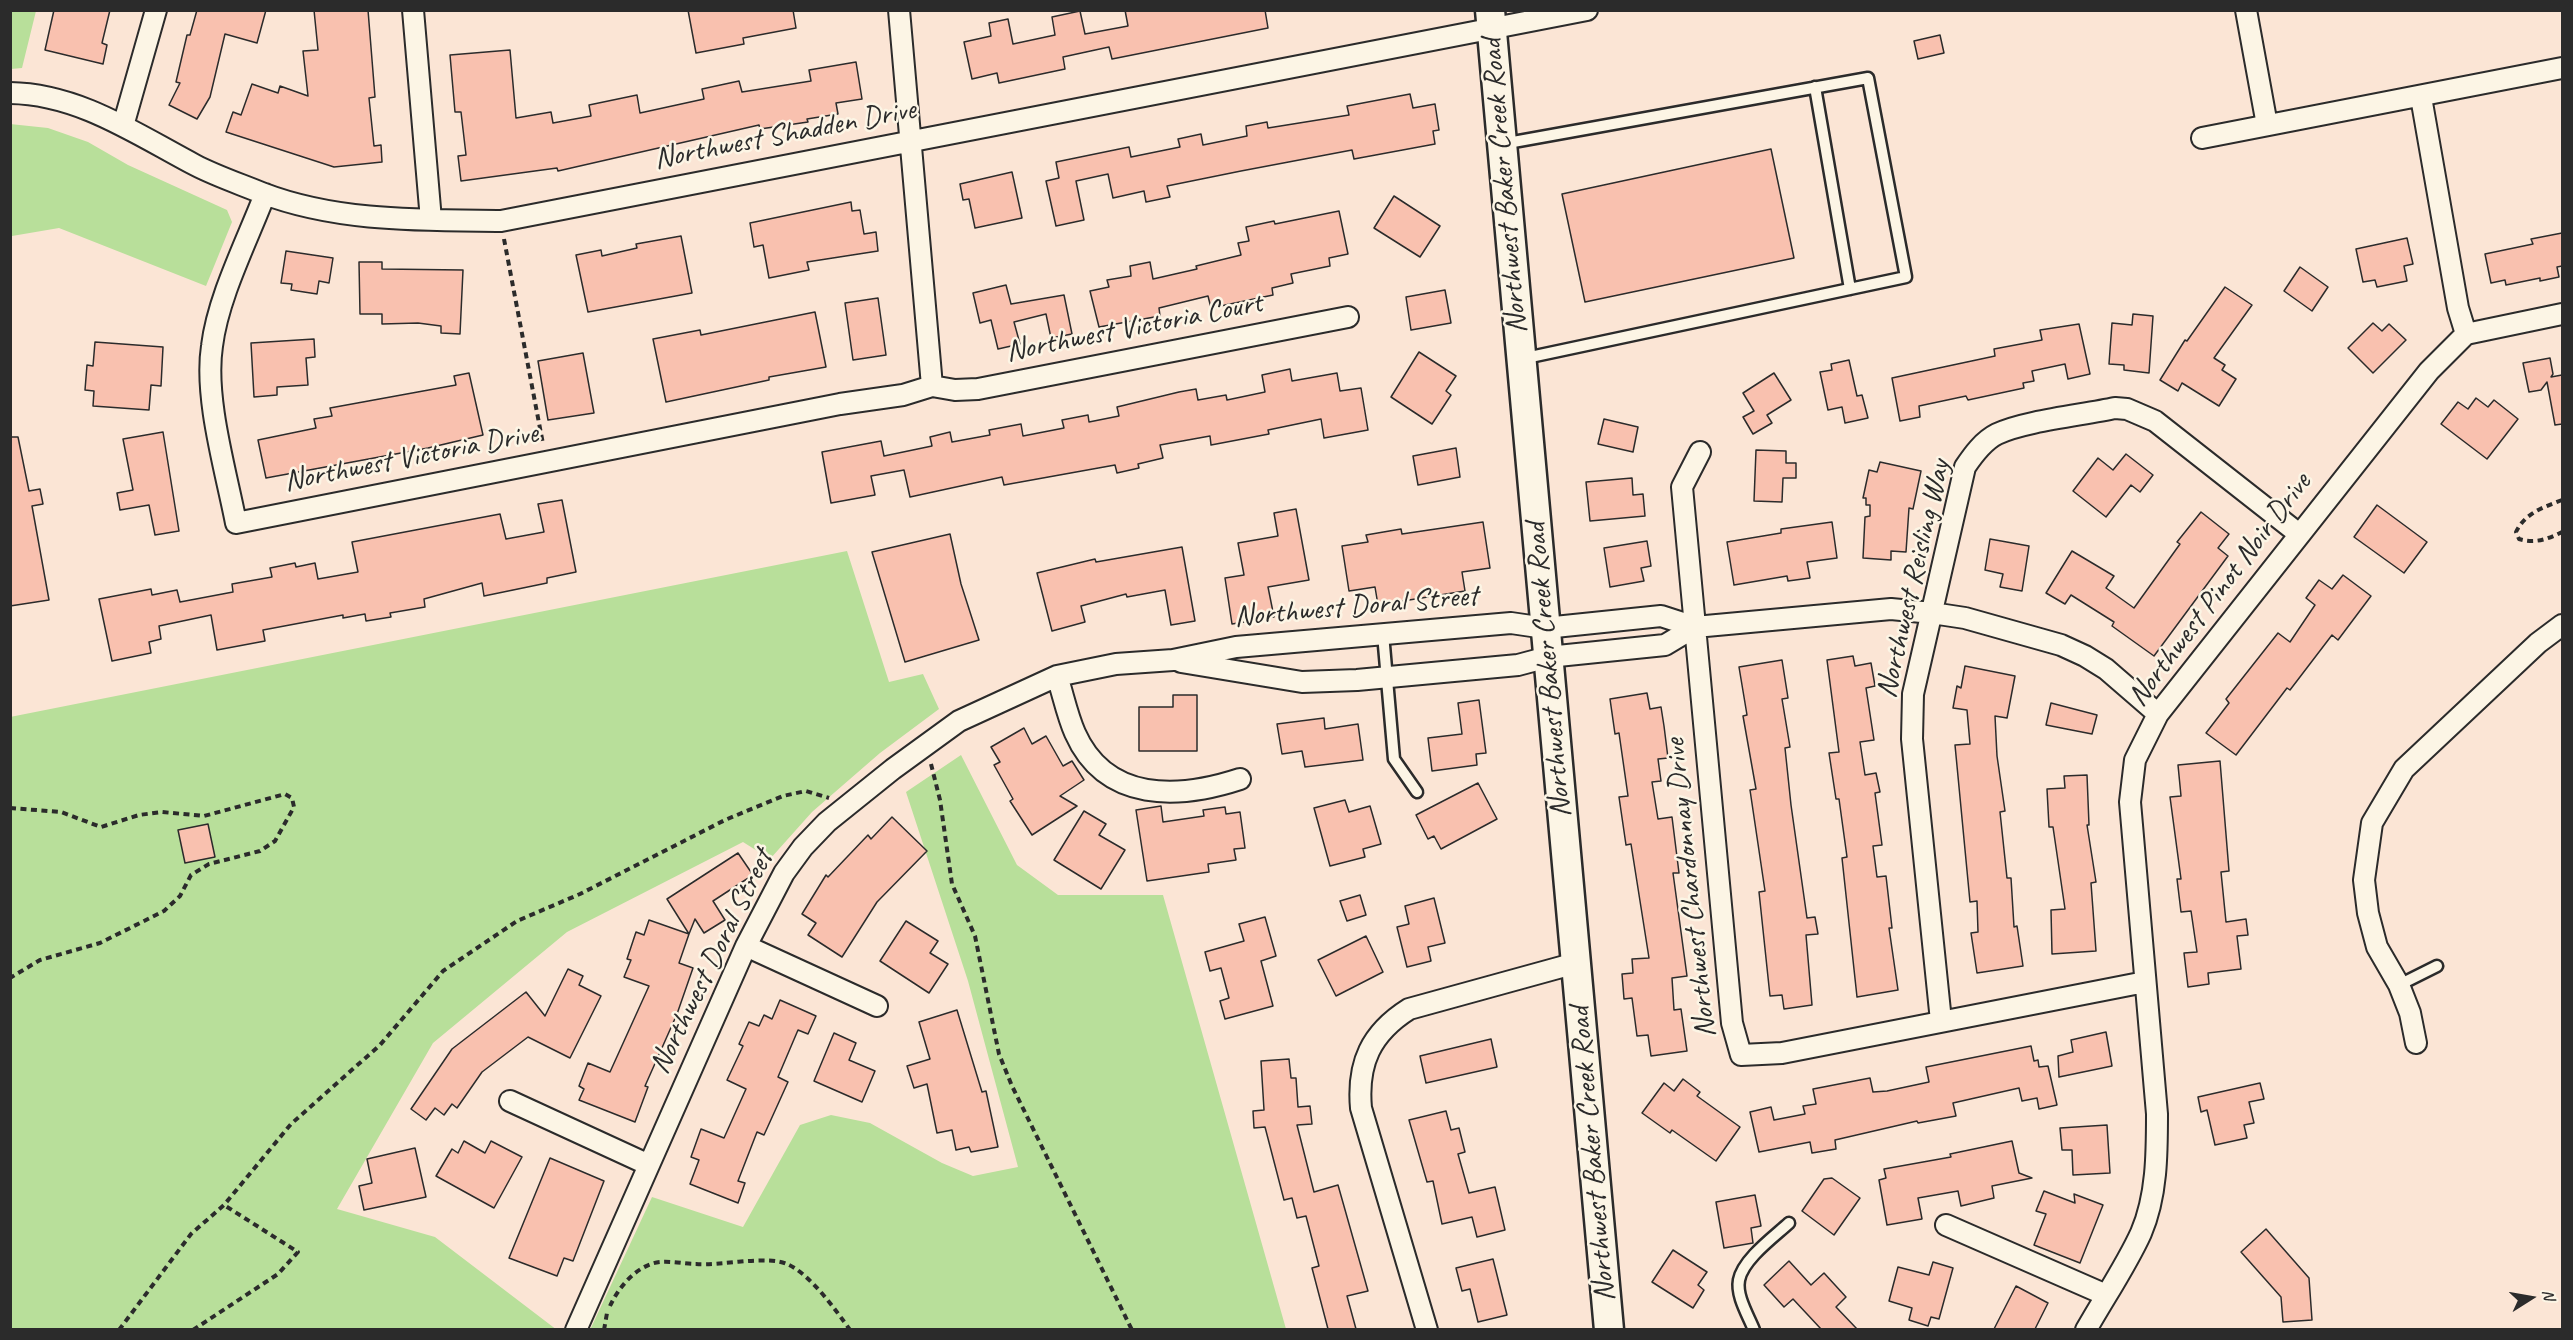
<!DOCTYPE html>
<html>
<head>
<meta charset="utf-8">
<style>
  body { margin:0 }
  #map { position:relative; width:2573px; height:1340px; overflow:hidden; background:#fbe5d5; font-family:Caveat,sans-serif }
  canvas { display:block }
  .frame { position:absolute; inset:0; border:12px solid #2b2b2b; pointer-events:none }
  .north { position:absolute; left:2501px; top:1268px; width:60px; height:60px; -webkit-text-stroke:4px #fcf5e5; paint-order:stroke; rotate:79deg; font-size:16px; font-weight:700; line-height:24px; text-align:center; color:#2b2b2b }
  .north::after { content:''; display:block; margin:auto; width:21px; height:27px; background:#2b2b2b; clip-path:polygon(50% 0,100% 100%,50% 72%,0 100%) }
</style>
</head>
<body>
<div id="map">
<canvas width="2573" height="1340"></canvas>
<div class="frame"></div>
<div class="north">N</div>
</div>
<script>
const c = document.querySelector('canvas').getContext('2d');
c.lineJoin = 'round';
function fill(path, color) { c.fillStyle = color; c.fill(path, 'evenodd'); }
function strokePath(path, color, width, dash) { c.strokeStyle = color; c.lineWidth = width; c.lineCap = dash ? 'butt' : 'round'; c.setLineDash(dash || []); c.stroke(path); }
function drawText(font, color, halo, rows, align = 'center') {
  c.font = font + ' Caveat,sans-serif'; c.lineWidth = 5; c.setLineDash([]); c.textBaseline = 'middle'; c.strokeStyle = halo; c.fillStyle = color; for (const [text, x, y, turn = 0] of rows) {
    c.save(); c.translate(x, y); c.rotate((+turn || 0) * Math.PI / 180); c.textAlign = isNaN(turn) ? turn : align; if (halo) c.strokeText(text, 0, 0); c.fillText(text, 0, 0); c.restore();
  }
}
fill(new Path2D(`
  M11,10L36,11L22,68L11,69Z
  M10,124L48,128L88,142L128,165L227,210L232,222L206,286L59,228L12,236Z
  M847,551L889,682L923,674L939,709L880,753L812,812L770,859L743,842L567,932L433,1043L337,1209L435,1237L557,1330L11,1329L10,717Z
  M961,755L1017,865L1058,895H1163L1286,1329L590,1330L652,1197L743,1227L800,1125L831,1115L870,1123L942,1163L973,1176L1018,1167L968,981L906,792Z`), '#b8df9a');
const building = new Path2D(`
  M54,10H110L102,43L107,45L103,64L45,50Z
  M197,10H266L257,43L225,34L210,97L197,119L169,105L180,83L176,82L187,35H190Z
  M314,10H368L375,97L369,98L374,146L381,145L382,162L334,167L226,132L233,112L241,115L252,84L278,93L280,86L308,96L303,51L318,50Z
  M688,10H793L796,28L743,38L744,44L696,53Z
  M1125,10H1265L1268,28L1112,59L1109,47L1063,57L1065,69L999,83L997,73L972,79L964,42L991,36L989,23L1008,19L1013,44L1055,35L1052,17L1080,11L1085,34L1128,26Z
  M1940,35L1944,53L1918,59L1914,41Z
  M510,50L516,118L551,112L553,123L591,116L589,105L637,95L640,113L704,99L702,89L739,81L742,92L811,81L809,70L856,62L862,99L836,103L838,114L807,119L808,122L760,129L759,125L558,171L557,168L461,181L458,156L466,155L461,112H455L450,55Z
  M1410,94L1413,108L1435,104L1439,130L1433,131L1435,144L1354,159L1352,150L1241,171L1167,186L1170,197L1146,202L1144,191L1113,198L1108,174L1076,181L1084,220L1056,226L1046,181L1059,178L1056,162L1129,147L1131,157L1180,147L1178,139L1201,134L1203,145L1247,136L1246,126L1267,122L1268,128L1349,115L1347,106Z
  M1771,149L1794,258L1585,302L1562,194Z
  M1012,172L1022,218L975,228L969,199L963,200L960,184Z
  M1394,196L1440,226L1420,257L1374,228Z
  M851,202L852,211L860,210L864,234L876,232L878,251L807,262L809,270L769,278L763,245L754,247L750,223Z
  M1339,211L1348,254L1329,258L1330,266L1291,274L1293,283L1272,288L1273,295L1211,308L1208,296L1159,308L1160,316L1099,327L1090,291L1109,287L1107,280L1131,276L1130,266L1150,262L1153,279L1197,269L1196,266L1241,255L1238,243L1249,241L1246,227L1274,221L1275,224Z
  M2562,233V266L2557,267L2559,277L2540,281V278L2506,285L2505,280L2491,283L2485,254L2533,244L2531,239Z
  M681,236L692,293L588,312L576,255L601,250L602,256L637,248L636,244Z
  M2407,238L2413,264L2404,266L2407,281L2377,287L2375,280L2363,282L2356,249Z
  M286,251L333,258L329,283L319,281L317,294L291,290L292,284L281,283Z
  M359,262H382V269L463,270L460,334L441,333V326L418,323L382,324V314H360Z
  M2300,267L2328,287L2312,311L2284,291Z
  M1006,285L1011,304L1064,295L1072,334L1051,338L1046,314L1014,322L1020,344L998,349L991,320L980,323L973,293Z
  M2225,287L2252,305L2214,358L2225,365L2222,370L2236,379L2219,406L2182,383L2178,391L2160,380L2185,340L2187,341Z
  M1445,290L1451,323L1411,330L1406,297Z
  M878,298L886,355L853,360L845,303Z
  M815,312L826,367L769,377V380L666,402L653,339L700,330L701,335Z
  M2133,314L2153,316L2149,373L2124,370V365L2109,364L2112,323L2132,325Z
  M2373,323L2382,331L2389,324L2406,340L2373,373L2348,348Z
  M2079,324L2090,374L2068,379L2065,364L2032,371L2034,381L2023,383L2024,388L1968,400L1966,396L1919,406L1920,417L1900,421L1892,378L1995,356L1994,349L2042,340L2040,330Z
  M314,339L315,357L306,358L308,385L277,387V395L254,397L251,343Z
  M95,342L163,347L161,386L151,385L149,410L93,406L94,391L85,390L87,365L93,366Z
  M1419,352L1456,376L1446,391L1451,395L1432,424L1391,397Z
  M583,353L594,413L548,420L538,361Z
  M2550,358L2553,374L2551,377L2562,375V424L2555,425L2547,382L2541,390L2529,392L2523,363Z
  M1849,360L1857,396L1862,395L1868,418L1845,423L1842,407L1828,410L1820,372L1832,370L1831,364Z
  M1290,369L1292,381L1337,373L1340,391L1361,388L1368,430L1324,438L1321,419L1268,430L1269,434L1211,445L1210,436L1160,445L1163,458L1138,464L1139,468L1117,473L1115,465L1004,485L1002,477L910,497L904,470L871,476L875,495L831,503L822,452L881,441L884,456L932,446L930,437L950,432L952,442L990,435L989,430L1021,424L1023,436L1064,428L1062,420L1088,415L1089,422L1119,416L1117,407L1179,392L1196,389L1198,400L1226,395L1227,400L1265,392L1262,375Z
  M469,373L483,435L428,448L266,478L258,440L316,428L314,419L332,416L330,408L456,385L454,376Z
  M1774,373L1791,400L1767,415L1772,423L1753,434L1743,417L1754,411L1743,393Z
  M2476,398L2488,407L2494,400L2518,419L2487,459L2441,424L2458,402L2468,409Z
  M1604,419L1638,427L1633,452L1598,444Z
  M163,432L179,531L155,535L149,505L120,510L117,493L133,490L123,439Z
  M10,437H18L29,491L40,489L43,504L32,506L49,600L10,606Z
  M1456,448L1460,477L1418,485L1413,456Z
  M1756,450L1786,451V463H1796V478H1783L1782,502L1754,501Z
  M2126,454L2153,475L2140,492L2131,485L2106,517L2073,491L2098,458L2113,470Z
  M1880,462L1921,471L1913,509L1909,508L1906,552L1891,551V560L1863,558L1865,517L1870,516V505H1866V498H1863L1869,470L1877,472Z
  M1632,478L1633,495L1643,494L1645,516L1590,521L1586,482Z
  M562,500L576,572L547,578V583L484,596L482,583L424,599L425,607L390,613L391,617L366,621L365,614L343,618V615L263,630L265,641L217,650L211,615L159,626L161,639L149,642L151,653L112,661L99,599L151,589L152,595L177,590L180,602L233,592L232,584L272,577L270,568L295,563L296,567L315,563L318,579L358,572L352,542L500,514L506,539L544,532L538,504Z
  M2377,505L2427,542L2404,573L2354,537Z
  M1296,509L1309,580L1268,587L1274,617L1232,624L1225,578L1244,575L1238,543L1278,536L1274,513Z
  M2201,512L2229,534L2218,548L2228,556L2154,656L2112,626L2114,622L2071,595L2065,604L2046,593L2072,551L2114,576L2106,588L2134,608L2180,544L2177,542Z
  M1483,522L1490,568L1462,572L1465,591L1378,605L1375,587L1349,591L1342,546L1368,542L1366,535L1401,529L1402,534Z
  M1832,522L1837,558L1807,562L1810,578L1788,581L1787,576L1734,585L1727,542L1781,533V529Z
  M950,534L961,584L979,640L905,662L872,552Z
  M1990,539L2029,546L2022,591L2000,587L2003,574L1985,570Z
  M1647,541L1651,566L1641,568L1644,581L1610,587L1604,548Z
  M1182,547L1195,621L1171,625L1165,590L1127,597L1126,594L1081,606L1085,622L1052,631L1037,573L1095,559L1096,562Z
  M2343,575L2371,596L2338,640L2332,635L2290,690L2287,688L2236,755L2206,733L2229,703L2226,699L2278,633L2290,642L2315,605L2306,598L2319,580L2332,589Z
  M1853,656L1855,666L1871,663L1875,686L1866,688L1874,740L1860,742L1865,775L1876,773L1880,792L1875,793L1882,845L1873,846L1877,877L1886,876L1892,928H1889L1898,990L1857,997L1842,858L1847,857L1839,799H1836L1829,753L1839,752L1827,660Z
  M1782,660L1788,698L1782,699L1790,747L1785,748L1791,805L1807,918L1815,917L1818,934L1806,935L1812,1005L1784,1009L1782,995L1770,996L1759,892L1765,891L1750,790L1756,789L1743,716L1747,715L1739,667Z
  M1965,666L2015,676L2007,718L1995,716L1997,756L2005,811L2000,812L2007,878H2011L2014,927L2017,926L2023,966L1977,973L1971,933L1978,932L1977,901L1970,902L1955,745L1970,744L1967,710L1953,708L1957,686L1961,688Z
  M1647,693L1650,709L1661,707L1664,726L1668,758L1658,759L1661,781L1652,782L1658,819L1672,817L1679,873H1673L1687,976L1672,978L1674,1010L1681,1009L1687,1051L1651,1056L1648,1035L1637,1036L1632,998L1624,999L1622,974L1633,973L1632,959L1649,958L1631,844L1626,845L1619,797L1628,796L1619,733L1615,734L1610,699Z
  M1173,695H1197V751H1139V707H1173Z
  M1479,700L1486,753L1476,754L1477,765L1432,771L1428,738L1462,734L1458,703Z
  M2051,703L2097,715L2092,734L2046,725Z
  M1324,718L1325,729L1358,724L1363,760L1305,767L1302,751L1282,754L1277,724Z
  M1024,728L1032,744L1046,736L1063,766L1072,761L1084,780L1060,796L1077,806L1032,835L1010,801L1013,799L994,765L1000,762L991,747Z
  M2220,761L2229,871L2221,872L2226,922L2246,919L2248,935L2237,936L2241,969L2208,973L2209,984L2188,987L2184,953L2197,952L2191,911L2181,912L2177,879H2181L2170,797L2181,796L2178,765Z
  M2087,775L2089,825H2087L2096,882L2091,883L2096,951L2052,954L2051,910L2065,909L2053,827H2049L2047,789L2065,788L2064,776Z
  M1478,783L1497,819L1441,849L1434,836L1428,839L1416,815Z
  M1345,800L1349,812L1370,806L1381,844L1363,849L1365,857L1330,866L1314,808Z
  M1161,806L1163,822L1204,816L1203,810L1225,807L1226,814L1240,812L1245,848L1234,849L1236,860L1208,864L1209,872L1147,881L1136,810Z
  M1084,811L1106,824L1099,835L1125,850L1101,889L1054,860Z
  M892,817L927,851L877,902L842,957L808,935L816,923L802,914L826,875L828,877L868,835L871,839Z
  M208,824L215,857L185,863L178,830Z
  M738,853L753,875L713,901L725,920L704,933L695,919L689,934L667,899Z
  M1360,895L1366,915L1347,921L1340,901Z
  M1434,898L1445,943L1428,947L1431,961L1407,967L1397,927L1409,924L1405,906Z
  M1265,917L1276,956L1261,961L1273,1006L1225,1019L1220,1001L1229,998L1221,968L1210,971L1205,952L1244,941L1239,924Z
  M649,920L689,934L679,963L693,968L677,1014L645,1086L648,1087L635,1122L579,1100L584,1089L579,1086L588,1063L610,1072L649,986L624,977L631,960L627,959L636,932L644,935Z
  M906,921L938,941L930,953L948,964L929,993L880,961Z
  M1366,936L1383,972L1336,996L1318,960Z
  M568,969L583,976L579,985L601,996L570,1058L528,1037L482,1072L457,1108L452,1104L444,1115L435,1108L426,1120L411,1109L452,1049L526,992L545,1016Z
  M780,1000L816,1016L808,1034L798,1030L778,1077L788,1082L764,1135L757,1132L738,1181L745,1183L738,1203L690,1184L699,1160L691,1157L701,1129L724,1138L746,1089L727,1080L743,1046L739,1044L749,1022L759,1026L764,1015L772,1019Z
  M957,1010L982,1092L986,1091L998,1147L971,1152L969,1147L956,1150L952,1130L937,1133L927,1084L914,1088L907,1066L930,1059L919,1022Z
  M2106,1032L2112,1066L2059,1077L2058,1056L2073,1052L2071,1040Z
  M834,1033L856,1043L849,1060L875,1071L862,1102L814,1081Z
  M1491,1039L1497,1067L1426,1083L1420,1056Z
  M2031,1046L2034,1061L2038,1060L2039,1067L2048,1066L2057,1105L2039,1109L2037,1098L2022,1101L2019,1088L1953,1103L1956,1116L1918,1123L1917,1121L1835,1140L1836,1149L1812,1153L1810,1142L1759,1152L1750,1112L1771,1107L1774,1120L1805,1114L1803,1106L1816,1104L1813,1089L1870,1078L1873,1092L1887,1091L1929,1082L1926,1067Z
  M1289,1059L1291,1078H1296L1298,1107L1310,1106L1312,1124L1297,1125L1314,1192L1338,1185L1368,1291L1347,1296L1356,1329H1328L1312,1268L1319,1266L1306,1216L1297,1218L1292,1198L1284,1200L1265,1127L1254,1128L1253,1111L1264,1110L1261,1061Z
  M1683,1079L1700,1092L1697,1096L1740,1127L1716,1161L1672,1130L1670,1133L1642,1113L1664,1083L1674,1091Z
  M2260,1083L2264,1099L2249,1102L2254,1123L2244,1125L2247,1138L2215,1145L2207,1110L2201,1112L2198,1097Z
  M1446,1111L1451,1130L1459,1128L1465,1152L1458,1154L1469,1193L1495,1187L1505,1230L1477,1237L1472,1217L1442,1224L1433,1181L1427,1182L1409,1120Z
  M2107,1125L2110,1173L2073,1175L2072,1150H2062L2060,1128Z
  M464,1141L485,1153L491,1141L522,1157L494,1208L436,1176L452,1149L458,1153Z
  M2012,1141L2019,1173L2032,1178L1992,1186L1994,1198L1961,1206L1958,1191L1918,1198L1922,1219L1887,1225L1879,1180L1886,1178L1884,1169L1951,1157L1950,1154Z
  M415,1148L426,1197L364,1210L359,1186L372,1183L367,1159Z
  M550,1158L604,1181L573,1261L564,1258L557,1276L509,1258Z
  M1832,1178L1860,1198L1834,1235L1802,1211L1824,1179Z
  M2044,1191L2075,1203L2074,1194L2103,1205L2080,1263L2034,1245L2046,1214L2036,1211Z
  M1755,1195L1761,1226L1751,1228L1753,1243L1724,1248L1716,1202Z
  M2266,1229L2309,1278L2312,1320L2283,1322L2281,1297L2241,1252Z
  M1673,1250L1707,1272L1698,1285L1704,1290L1693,1308L1652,1282Z
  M1493,1259L1507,1315L1478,1322L1470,1289L1462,1291L1456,1268Z
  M1789,1261L1811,1285L1824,1273L1846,1297L1836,1307L1857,1329H1821L1793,1299L1784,1307L1764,1285Z
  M1933,1262L1953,1268L1939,1319L1931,1317L1928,1326L1909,1320L1912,1308L1889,1301L1898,1267L1929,1275Z
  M2016,1286L2048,1303L2035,1329H1994Z`);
fill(building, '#f9c1af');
strokePath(building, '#2b2b2b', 1.5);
const service = new Path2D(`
  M1815,87L1850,289
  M1502,144L1868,78L1906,277L1521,359
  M1383,634L1394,759L1417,792
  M2399,985L2437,966
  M1754,1330C1748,1315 1736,1296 1739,1280C1743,1259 1775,1236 1789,1223`);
const minor = new Path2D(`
  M413,10L431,220
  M899,10L932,386
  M2246,10L2267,125
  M10,93C79,94 136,134 195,165C216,176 240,184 262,193C337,222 422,220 501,221L1587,10
  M2421,97L2458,308L2466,334
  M123,126L156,10
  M2202,138L2562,68
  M265,194C247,241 218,297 212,346C204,398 226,471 236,523L840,404L903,395L932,386L955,390L978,389L1348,317
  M1700,452L1682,487L1732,1023L1741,1055L1782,1053L2145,982
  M1181,662L1302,682L1357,680L1518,665L1548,657L1665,645L1695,627
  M1057,676C1063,694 1067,715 1075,733C1106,803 1179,799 1240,779
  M746,946L877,1006
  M1941,1021L1912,739L1913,694L1965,467C1973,455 1983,441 1997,434C2024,421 2083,415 2115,408L2127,409L2155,421L2299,534
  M2416,1043L2410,1013L2399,985L2377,947L2368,913L2364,880L2372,823L2404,769L2538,643L2562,625
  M510,1101L649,1165
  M1946,1225L2106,1295
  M576,1330L746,946L784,873L803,847L827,822L893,769L959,721L1057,676L1116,664L1173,660L1236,647L1511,623L1545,628L1661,616L1695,627L1891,609L1932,613L1965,618L2061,645L2085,656L2106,669L2158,714
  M1427,1330L1361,1108C1357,1063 1371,1033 1409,1009L1576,963
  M2086,1330C2104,1298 2126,1266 2141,1233C2157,1196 2157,1153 2157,1114L2130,802L2135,760L2158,714L2429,371L2466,334L2562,314`);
const secondary = new Path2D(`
  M1490,10L1609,1330`);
strokePath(service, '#2b2b2b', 15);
strokePath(minor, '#2b2b2b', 24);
strokePath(secondary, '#2b2b2b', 33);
strokePath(new Path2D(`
  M504,239L543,444
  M2562,500C2544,507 2525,513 2516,532L2519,539C2535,544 2548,539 2562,532
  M931,764L940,800L952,884L975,936L999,1054L1012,1086L1132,1330
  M10,808L61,812L101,827L139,815L162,812L204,816L285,794L292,798L294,807L275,841L260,851L209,864L191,875L180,896L164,911L100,943L40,960L10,978
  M610,1306C618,1289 632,1271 651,1264C664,1259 682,1264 696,1264C720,1266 767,1255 787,1264C809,1273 836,1310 850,1330
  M119,1330L191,1234L224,1205L291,1124L380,1045L443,971L517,921L580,894L725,820L783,796L806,791L829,798
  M193,1330L278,1274L298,1252L224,1205
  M604,1330L607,1313`), '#2b2b2b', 4, [6, 4.5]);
strokePath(service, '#fcf5e5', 10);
strokePath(minor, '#fcf5e5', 20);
strokePath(secondary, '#fcf5e5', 28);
drawText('30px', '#2b2b2b', '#fcf5e5', [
  ["Northwest Shadden Drive",785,135,-11],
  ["Northwest Baker Creek Road",1505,186,-95],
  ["Northwest Victoria Court",1134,328,-11],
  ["Northwest Victoria Drive",411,458,-11],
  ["Northwest Reisling Way",1914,579,-77],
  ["Northwest Pinot Noir Drive",2220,590,-53],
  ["Northwest Doral Street",1356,607,-5],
  ["Northwest Baker Creek Road",1549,670,-95],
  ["Northwest Chardonnay Drive",1691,888,-96],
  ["Northwest Doral Street",712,962,-64],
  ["Northwest Baker Creek Road",1593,1154,-95]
]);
</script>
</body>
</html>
